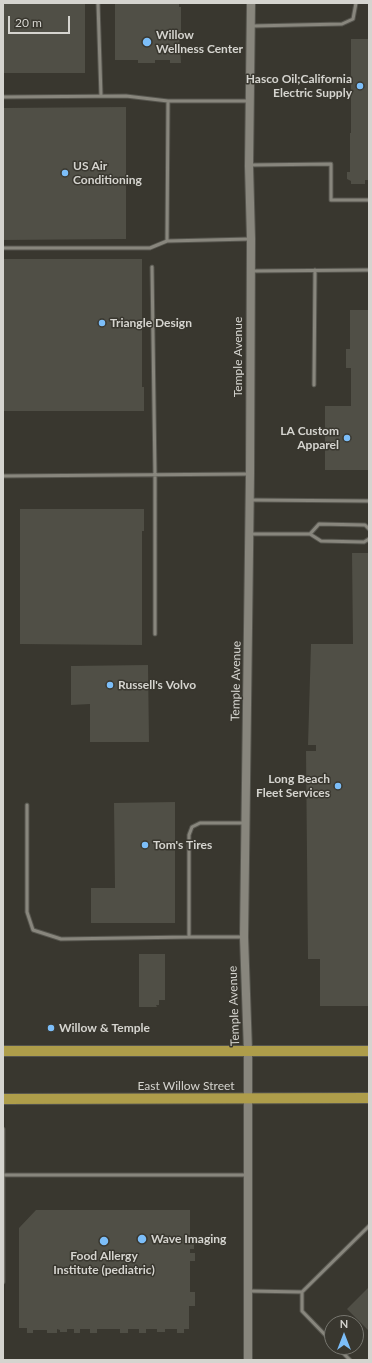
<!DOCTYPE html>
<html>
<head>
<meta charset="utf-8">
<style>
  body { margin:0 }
  #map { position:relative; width:372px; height:1363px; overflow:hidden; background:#39372f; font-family:Lato,sans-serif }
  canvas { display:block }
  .frame { position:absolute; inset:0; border:4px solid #d5d4cf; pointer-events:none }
  .north { position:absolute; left:324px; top:1315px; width:40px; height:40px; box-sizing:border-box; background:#39372f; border:1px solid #77766f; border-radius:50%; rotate:0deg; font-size:11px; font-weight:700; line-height:16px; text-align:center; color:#d5d4cf }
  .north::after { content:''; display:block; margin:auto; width:14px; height:18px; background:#7cbef9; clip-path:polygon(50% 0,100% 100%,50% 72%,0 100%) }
  .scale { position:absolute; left:8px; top:16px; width:62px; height:18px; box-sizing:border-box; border:2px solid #d5d4cf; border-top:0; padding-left:5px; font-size:12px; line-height:14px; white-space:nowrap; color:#d5d4cf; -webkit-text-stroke:3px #39372f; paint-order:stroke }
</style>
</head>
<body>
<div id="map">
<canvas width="372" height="1363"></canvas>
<div class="frame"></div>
<div class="north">N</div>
<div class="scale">20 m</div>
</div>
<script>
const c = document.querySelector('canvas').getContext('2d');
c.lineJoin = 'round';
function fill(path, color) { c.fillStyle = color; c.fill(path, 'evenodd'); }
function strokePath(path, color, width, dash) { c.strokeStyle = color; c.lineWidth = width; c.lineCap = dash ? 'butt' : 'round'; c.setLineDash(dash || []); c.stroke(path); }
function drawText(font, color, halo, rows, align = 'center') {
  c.font = font + ' Lato,sans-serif'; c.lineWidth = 3; c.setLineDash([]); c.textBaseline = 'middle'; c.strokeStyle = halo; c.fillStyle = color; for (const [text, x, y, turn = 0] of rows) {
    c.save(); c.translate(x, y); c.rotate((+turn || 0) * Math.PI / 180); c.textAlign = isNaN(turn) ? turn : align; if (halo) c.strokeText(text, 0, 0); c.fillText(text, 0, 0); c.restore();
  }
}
fill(new Path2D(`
  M3,3H85V73H3Z
  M115,3H179V7H181V33H179L181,63H170V60H155V63H138V60H115Z
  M351,39H369V180H365V184H351V181L347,179V172H350V133H351Z
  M126,107V239L3,240V108Z
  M3,259H142V387H144V411H3Z
  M350,310H369V470H325V406H351V368H346V349H350Z
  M20,509H144V531H142V645L20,644Z
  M352,553H369V1006H320V959H308L306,751H316V745H308L311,644H353Z
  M148,665L149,742H90V704L71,705V666Z
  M175,802V923H91V888H115L114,803Z
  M139,954H165V1000H159V1005H156L157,1007H139Z
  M36,1210H190V1241H194V1249H190V1253H195V1261H190V1292H195V1306H189V1329H184V1333H177V1329H165V1332H157V1329H146V1333H139V1329H128V1333H120V1329H97V1333H90V1329H80V1333H74V1329H67V1332H60V1330L57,1329V1333H47V1330H33V1333H27V1328H19V1228Z
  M369,1287V1331L347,1309Z`), '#504f46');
const lane = new Path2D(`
  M98,3L101,96
  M252,26L342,24L353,19L356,3
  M3,97L126,96L168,101
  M248,101H168L167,241L250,239
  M251,165L331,164V200H369
  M3,248H150L167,241
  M152,267L155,475V634
  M252,271L369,270
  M314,385L315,270
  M3,476L249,474
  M251,500L369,501
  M250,534H310L321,541L364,542L369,539
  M310,534L319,524L365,525L369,529
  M27,805V912L33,930L61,939L189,937
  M244,937H189V835L192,827L200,823H244
  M3,1129V1282
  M3,1175H248
  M249,1291L302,1292L369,1226
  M302,1292V1311L332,1342
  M337,1347L350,1360`);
const secondary = new Path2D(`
  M248,1360V1051L244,937L250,474L251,239L249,166L251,3`);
const primary = new Path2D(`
  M3,1051H369
  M3,1099L369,1098`);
strokePath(lane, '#56554e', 5);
strokePath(secondary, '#56554e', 10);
strokePath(primary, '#56554e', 12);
strokePath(lane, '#88867d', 3);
strokePath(secondary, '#88867d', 8);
strokePath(primary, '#ae9d4a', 10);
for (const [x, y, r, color] of [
  [147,42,5,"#7cbef9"],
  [360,86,4,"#7cbef9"],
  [65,173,4,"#7cbef9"],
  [102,323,4,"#7cbef9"],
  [347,438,4,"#7cbef9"],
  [110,685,4,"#7cbef9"],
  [338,786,4,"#7cbef9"],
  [145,845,4,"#7cbef9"],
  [51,1028,4,"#7cbef9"],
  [142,1239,5,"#7cbef9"],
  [104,1241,5,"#7cbef9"]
]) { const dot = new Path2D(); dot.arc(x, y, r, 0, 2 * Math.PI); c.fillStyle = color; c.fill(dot); strokePath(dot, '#39372f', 1.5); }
drawText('bold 12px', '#d5d4cf', '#39372f', [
  ["Willow",156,35],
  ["Wellness Center",156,49],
  ["Hasco Oil;California",352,79,"right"],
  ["Electric Supply",352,93,"right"],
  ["US Air",73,166],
  ["Conditioning",73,180],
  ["Triangle Design",110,323],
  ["LA Custom",339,431,"right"],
  ["Apparel",339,445,"right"],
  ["Russell's Volvo",118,685],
  ["Long Beach",330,779,"right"],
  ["Fleet Services",330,793,"right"],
  ["Tom's Tires",153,845],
  ["Willow & Temple",59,1028],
  ["Wave Imaging",151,1239],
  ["Food Allergy",104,1256,"center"],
  ["Institute (pediatric)",104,1270,"center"]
], 'left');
drawText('12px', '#d5d4cf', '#39372f', [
  ["Temple Avenue",238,357,-90],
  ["Temple Avenue",236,681,-89],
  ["Temple Avenue",234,1006,-92],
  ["East Willow Street",186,1086]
]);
</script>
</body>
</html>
